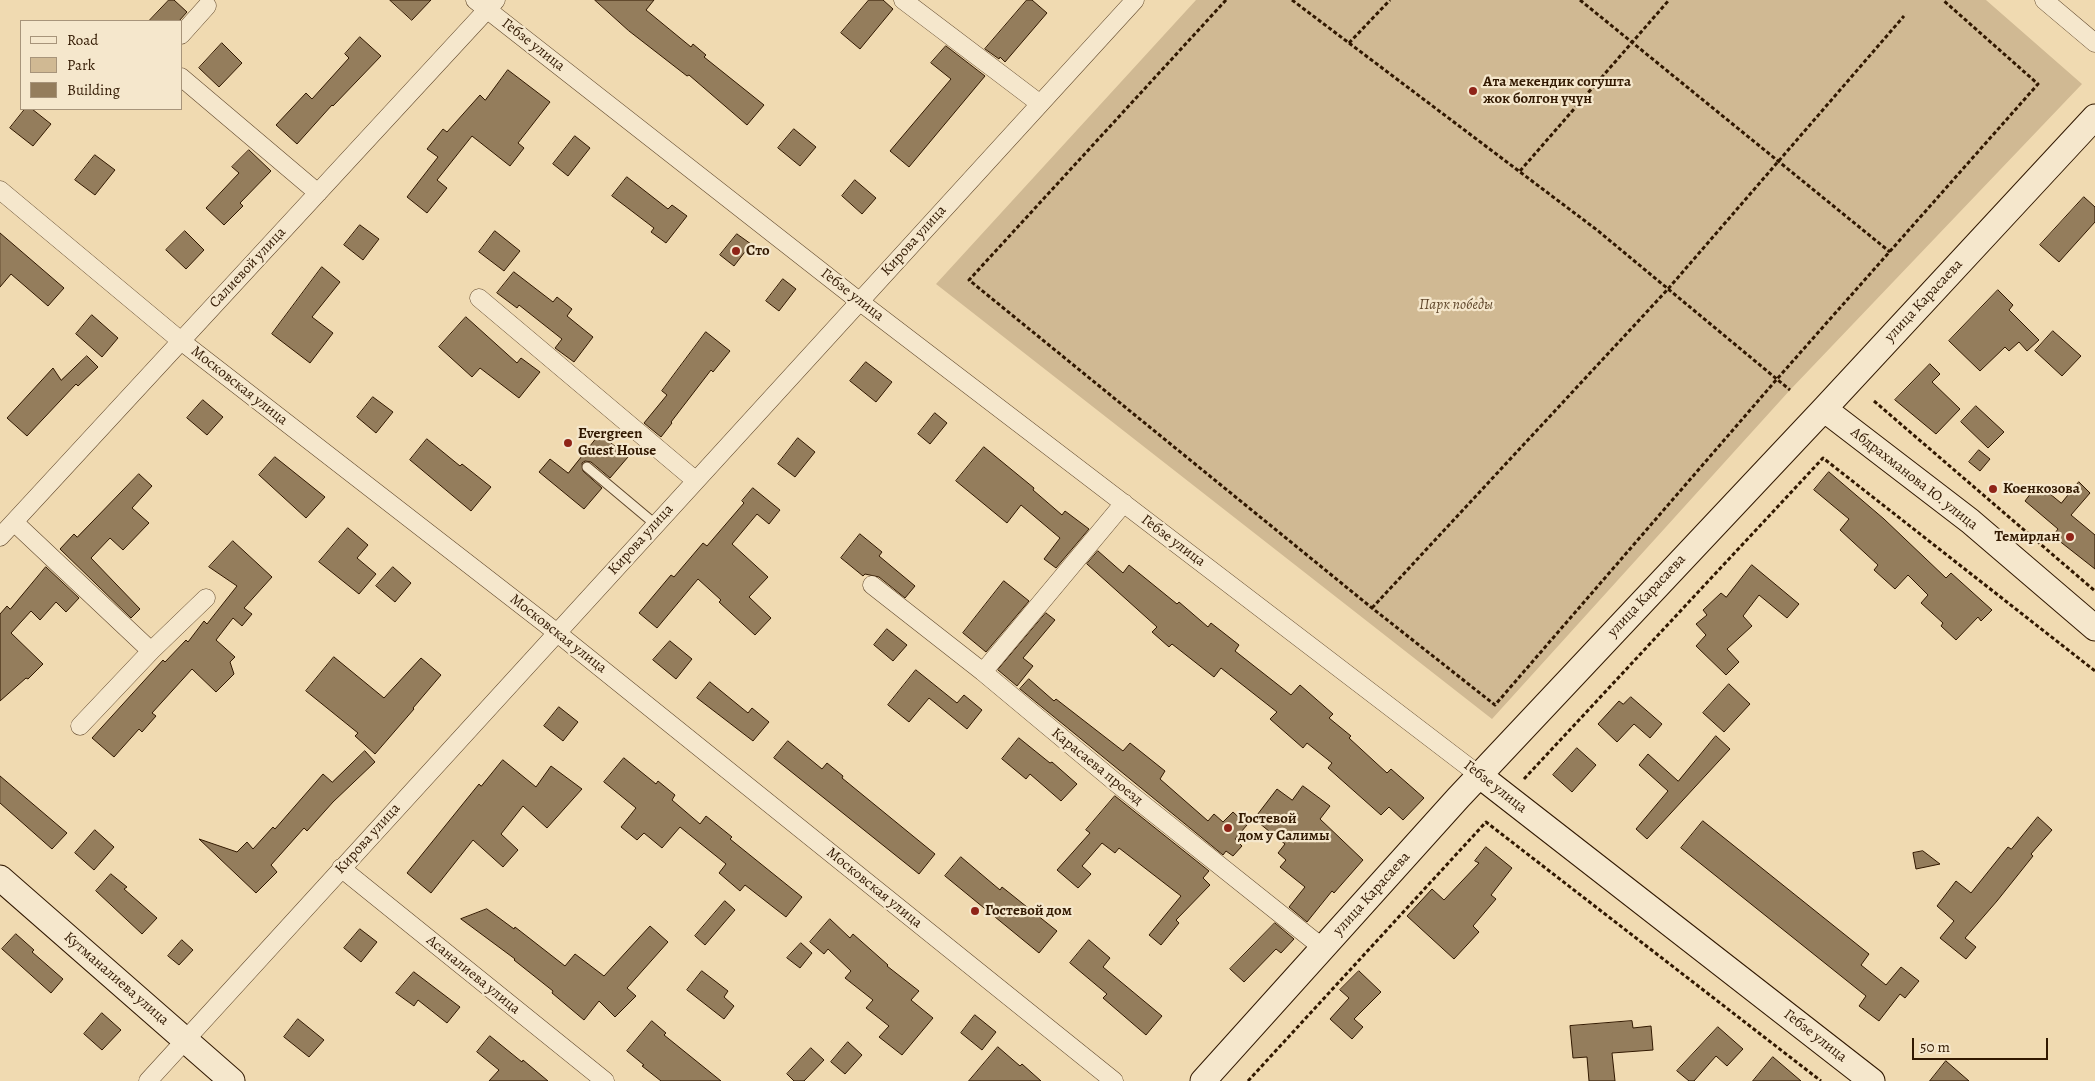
<!DOCTYPE html>
<html>
<head>
<meta charset="utf-8">
<style>
  body { margin:0 }
  #map { position:relative; width:2095px; height:1081px; overflow:hidden; background:#f0dab1; font-family:Alegreya,serif }
  canvas { display:block }
  .legend { position:absolute; left:20px; top:20px; width:162px; height:90px; box-sizing:border-box; background:#f5e7cc; border:1px solid #a7947a; margin:0; padding:6px 9px; list-style:none; font-size:15px; color:#311800 }
  .legend li { display:flex; align-items:center; gap:10px; height:25px }
  .legend b { width:25px; border:1px solid #a7947a }
  .scale { position:absolute; left:1912px; top:1038px; width:136px; height:22px; box-sizing:border-box; border:2px solid #311800; border-top:0; padding-left:6px; font-size:15px; line-height:18px; white-space:nowrap; color:#311800; -webkit-text-stroke:4px #f5e7cc; paint-order:stroke }
</style>
</head>
<body>
<div id="map">
<canvas width="2095" height="1081"></canvas>
<ul class="legend">
<li><b style="height:6px;background:#f5e7cc"></b>Road</li>
<li><b style="height:14px;background:#d0b993"></b>Park</li>
<li><b style="height:14px;background:#947d5c"></b>Building</li>
</ul>
<div class="scale">50 m</div>
</div>
<script>
const c = document.querySelector('canvas').getContext('2d');
c.lineJoin = 'round';
function fill(path, color) { c.fillStyle = color; c.fill(path, 'evenodd'); }
function strokePath(path, color, width, dash) { c.strokeStyle = color; c.lineWidth = width; c.lineCap = dash ? 'butt' : 'round'; c.setLineDash(dash || []); c.stroke(path); }
function drawText(font, color, halo, rows, align = 'center') {
  c.font = font + ' Alegreya,serif'; c.lineWidth = 4.5; c.setLineDash([]); c.textBaseline = 'middle'; c.strokeStyle = halo; c.fillStyle = color; for (const [text, x, y, turn = 0] of rows) {
    c.save(); c.translate(x, y); c.rotate((+turn || 0) * Math.PI / 180); c.textAlign = isNaN(turn) ? turn : align; if (halo) c.strokeText(text, 0, 0); c.fillText(text, 0, 0); c.restore();
  }
}
fill(new Path2D(`
  M1196,0H1986L2082,84L1790,390L1492,719L936,284Z`), '#d0b993');
const building = new Path2D(`
  M169,0H174L187,12L179,21H149Z
  M390,0H431L412,20Z
  M595,0H654L646,10L691,47L693,44L706,55L704,57L764,105L747,125L689,75L687,76L629,31Z
  M869,0H883L893,9L860,49L841,33Z
  M1027,0H1032L1047,13L1005,62L1000,57L999,59L985,49Z
  M360,37L381,56L333,106L332,105L297,144L276,125L306,93L312,99L349,58L345,54Z
  M222,43L242,63L219,87L199,68Z
  M946,46L985,76L909,167L890,151L951,79L931,63Z
  M508,70L550,102L518,143L524,148L510,166L472,136L437,180L447,188L427,213L407,197L438,157L427,149L443,129L447,132L480,95L485,100Z
  M25,109H32L51,124L33,146L10,128Z
  M794,129L816,147L800,166L778,148Z
  M575,136L590,148L568,176L553,164Z
  M249,150L271,171L240,203L243,206L224,225L206,208L239,173L232,167Z
  M95,155L115,170L95,195L75,180Z
  M627,177L668,209L672,205L687,216L666,243L651,232L654,228L612,196Z
  M855,180L876,198L862,214L842,196Z
  M2084,197L2095,207V222L2059,262L2040,245Z
  M360,225L379,239L363,260L344,245Z
  M185,231L204,250L186,269L166,250Z
  M495,231L520,251L504,271L479,252Z
  M0,233L64,288L48,306L11,274L0,287Z
  M737,234L751,244L734,266L720,255Z
  M322,267L340,282L312,317L333,333L310,363L272,334Z
  M514,272L553,302L557,297L572,309L567,316L593,337L574,362L555,348L562,339L519,305L517,308L497,293Z
  M783,279L796,289L779,311L766,301Z
  M1998,290L2013,305L2009,310L2039,340L2027,351L2019,342L2009,351L2005,347L1980,371L1949,341Z
  M92,315L118,338L102,357L76,334Z
  M466,317L517,363L521,358L540,372L519,398L480,368L472,377L439,347Z
  M2053,331L2081,356L2062,376L2035,351Z
  M706,332L730,351L713,372L711,370L671,422L672,423L661,437L644,423L667,395L662,391Z
  M87,356L98,367L78,386L76,384L27,436L7,418L53,368L61,380Z
  M866,362L892,382L876,402L850,381Z
  M1930,364L1940,374L1932,382L1960,409L1936,434L1895,400Z
  M373,397L393,412L376,433L357,417Z
  M203,400L223,417L207,435L187,418Z
  M1976,406L2004,432L1988,448L1961,422Z
  M935,413L947,423L930,444L918,434Z
  M600,434L628,457L610,478L591,462L585,461L582,463L583,471L602,488L584,509L539,472L550,459L568,473Z
  M798,438L815,452L795,477L778,464Z
  M427,439L460,466L462,464L491,487L471,511L410,460Z
  M984,447L1034,488L1033,490L1062,515L1065,511L1089,529L1056,568L1044,559L1060,538L1021,505L1007,523L956,481Z
  M1979,450L1990,459L1980,471L1969,462Z
  M275,457L325,497L306,518L259,475Z
  M1829,472L1884,519L1946,578L1951,573L1992,610L1981,621L1978,617L1956,640L1941,626L1943,623L1921,603L1928,595L1908,575L1895,589L1874,570L1878,565L1840,530L1849,519L1814,490Z
  M139,474L152,486L132,508L149,523L123,550L110,538L91,558L140,609L131,618L60,549L74,534L77,537Z
  M2079,482L2090,493L2071,515L2095,535V569L2053,536L2058,529L2025,501L2038,484L2061,503Z
  M753,488L780,510L769,524L757,514L732,544L768,577L749,597L771,618L755,635L719,602L721,600L698,579L657,628L639,613L671,575L674,577L703,543L707,546L744,503L742,501Z
  M348,528L368,545L357,558L376,574L359,594L319,562Z
  M860,534L882,552L879,556L915,586L905,598L879,577L865,574L863,576L841,558Z
  M233,541L272,577L244,608L252,614L242,626L233,618L216,640L235,657L230,662L234,674L216,692L192,669L152,713L156,716L142,732L139,729L114,757L92,738L163,660L165,662L186,640L188,642L204,621L207,624L237,586L209,567Z
  M1098,551L1123,573L1129,565L1177,604L1179,602L1208,627L1211,623L1239,645L1235,651L1291,695L1300,685L1333,714L1329,718L1351,736L1349,738L1387,773L1391,769L1424,798L1403,820L1389,807L1381,815L1328,768L1332,763L1307,743L1303,748L1270,719L1277,712L1221,668L1214,677L1172,644L1169,647L1152,632L1157,627L1087,564Z
  M1752,565L1799,604L1787,618L1759,595L1743,616L1752,626L1727,649L1739,662L1726,675L1696,646L1706,635L1696,624L1707,615L1703,610L1721,593L1726,597Z
  M46,567L79,598L66,612L56,602L40,620L31,611L11,633L43,664L28,679L26,678L0,701V614L7,606L10,609Z
  M393,567L411,583L395,602L376,586Z
  M1004,581L1029,601L986,652L963,633Z
  M1046,613L1055,620L1023,658L1033,666L1017,686L998,670Z
  M887,629L907,645L893,661L874,645Z
  M670,641L692,659L676,679L653,660Z
  M334,657L384,698L421,658L441,675L413,708L414,709L375,754L355,736L358,733L306,691Z
  M916,670L957,703L964,695L982,710L967,729L929,698L909,722L888,705Z
  M1029,679L1054,701L1056,699L1123,751L1130,743L1165,771L1160,779L1208,821L1214,814L1223,822L1233,812L1247,825L1235,839L1242,846L1233,856L1226,851L1223,855L1020,689Z
  M710,682L748,713L752,708L769,722L753,741L697,698Z
  M1729,684L1750,704L1724,732L1703,713Z
  M1631,697L1662,724L1650,738L1634,724L1617,742L1598,724L1619,701L1623,704Z
  M559,707L578,722L563,741L544,726Z
  M1716,736L1730,749L1647,839L1636,829L1668,791L1639,765L1648,754L1678,781Z
  M1019,738L1050,763L1052,762L1077,784L1061,801L1030,774L1026,779L1002,759Z
  M788,741L822,769L827,763L843,776L842,778L935,854L919,874L774,758Z
  M1577,748L1596,765L1572,792L1553,775Z
  M365,751L375,762L333,802L307,831L304,828L271,865L277,872L256,893L199,839L237,852L247,842L253,849L273,827L275,829L323,774L332,782Z
  M624,758L656,784L658,781L675,795L672,800L700,824L706,816L732,837L730,839L802,897L786,917L745,885L740,891L719,873L726,864L680,827L662,848L644,833L637,840L621,827L636,808L604,782Z
  M503,760L536,787L551,766L582,789L547,828L523,806L501,834L518,850L503,867L473,840L431,893L407,873L479,784L481,786Z
  M0,776L67,833L52,849L0,803Z
  M1303,786L1330,806L1320,819L1363,860L1334,893L1332,891L1307,922L1289,907L1305,887L1280,867L1286,860L1278,853L1285,844L1254,819L1277,789L1292,800Z
  M1115,796L1209,871L1203,878L1210,885L1176,920L1179,923L1161,945L1149,935L1181,896L1119,848L1115,853L1102,843L1082,866L1091,874L1078,888L1057,870L1090,833L1086,830Z
  M2038,817L2052,830L2031,854L2033,856L1997,901L1965,938L1976,947L1966,959L1940,938L1954,921L1937,906L1956,881L1971,893L2008,847L2011,849Z
  M1703,821L1869,954L1861,965L1886,985L1901,967L1919,981L1905,998L1900,994L1879,1021L1859,1006L1866,996L1681,848Z
  M95,830L114,847L94,870L75,853Z
  M1486,847L1512,868L1491,895L1496,899L1473,926L1479,932L1454,959L1407,916L1432,889L1444,900L1479,863L1475,861Z
  M1923,851L1940,864L1916,869L1913,853Z
  M961,857L1000,890L1002,887L1057,931L1039,953L945,876Z
  M111,874L127,887L124,889L157,918L142,934L96,891Z
  M725,901L735,910L705,945L695,936Z
  M487,909L514,929L515,927L565,966L575,954L604,976L650,926L668,942L627,988L636,996L615,1017L599,1001L584,1020L552,993L553,991L514,960L515,959L461,919Z
  M830,919L850,938L853,934L888,965L887,966L919,991L911,1000L933,1018L902,1055L879,1037L889,1026L866,1008L873,1000L845,978L851,971L828,949L824,954L810,942Z
  M1275,923L1294,939L1281,953L1276,949L1244,982L1230,969Z
  M360,929L377,942L361,962L344,948Z
  M16,934L34,950L32,952L63,979L51,993L2,949Z
  M182,940L193,950L179,965L168,956Z
  M1089,940L1110,958L1103,967L1162,1016L1146,1035L1103,998L1107,994L1070,963Z
  M801,943L812,953L800,968L787,958Z
  M702,971L728,991L724,997L734,1006L724,1019L687,990Z
  M1359,971L1381,992L1354,1019L1363,1027L1352,1039L1330,1019L1349,998L1340,990Z
  M414,972L460,1007L447,1023L418,1000L414,1006L396,993Z
  M102,1013L121,1030L102,1050L84,1034Z
  M975,1015L996,1032L982,1050L961,1033Z
  M298,1019L324,1040L309,1057L284,1037Z
  M652,1021L666,1033L664,1035L721,1081H661L642,1066L644,1065L627,1051Z
  M1632,1021L1633,1028L1651,1026L1653,1050L1612,1053L1615,1081H1589L1587,1057L1573,1058L1570,1026Z
  M1718,1027L1743,1049L1727,1066L1716,1056L1694,1081H1689L1677,1071Z
  M490,1036L522,1062L523,1060L548,1081H489L499,1070L477,1052Z
  M848,1042L862,1055L845,1074L831,1062Z
  M998,1047L1020,1066L1022,1064L1041,1081H969Z
  M811,1048L824,1060L804,1081H794L787,1074Z
  M1773,1057L1801,1081H1753Z
  M1946,1061L1969,1081H1930Z`);
fill(building, '#947d5c');
strokePath(building, '#311800', 1);
const lane = new Path2D(`
  M587,467L655,524`);
const street = new Path2D(`
  M475,0L859,301L1479,775
  M903,0L1039,103
  M2044,0L2095,43
  M181,35L207,6
  M181,77L318,193
  M0,190L181,341L556,632L1114,1081
  M479,298L695,480
  M14,522L151,651
  M0,537L496,0
  M872,585L983,672L1115,782L1323,948
  M983,672L1124,503
  M80,726L151,651L206,598
  M341,868L605,1081
  M148,1081L1135,0`);
const secondary = new Path2D(`
  M1824,409L1970,521L2095,628
  M1479,775L1872,1081
  M0,878L232,1081
  M1203,1081L1458,798L1824,409L2095,117`);
strokePath(lane, '#61482c', 11);
strokePath(street, '#61482c', 19);
strokePath(secondary, '#311800', 27);
strokePath(new Path2D(`
  M1226,0L969,280L1372,608L1495,705L1777,379L2038,84L1943,0
  M1292,0L1597,230L1790,390
  M1580,0L1890,252
  M1349,43L1390,0
  M1520,171L1669,0
  M1874,401L2095,591
  M1372,608L1668,289L1904,16
  M1524,779L1823,458L2095,671
  M1248,1081L1486,822L1821,1081`), '#311800', 3, [4, 2.5]);
strokePath(lane, '#f5e7cc', 9);
strokePath(street, '#f5e7cc', 18);
strokePath(secondary, '#f5e7cc', 25);
for (const [x, y, r, color] of [
  [1473,91,5,"#8f2418"],
  [736,251,5,"#8f2418"],
  [568,443,5,"#8f2418"],
  [1993,489,5,"#8f2418"],
  [2070,537,5,"#8f2418"],
  [1228,828,5,"#8f2418"],
  [975,911,5,"#8f2418"]
]) { const dot = new Path2D(); dot.arc(x, y, r, 0, 2 * Math.PI); c.fillStyle = color; c.fill(dot); strokePath(dot, '#f5e7cc', 2); }
drawText('15px', '#311800', '#f5e7cc', [
  ["Гебзе улица",533,45,38],
  ["Кирова улица",914,241,-48],
  ["Салиевой улица",248,268,-47],
  ["Гебзе улица",852,295,38],
  ["улица Карасаева",1924,301,-47],
  ["Московская улица",239,386,38],
  ["Абдрахманова Ю. улица",1914,479,38],
  ["Кирова улица",641,540,-48],
  ["Гебзе улица",1173,541,37],
  ["улица Карасаева",1647,596,-47],
  ["Московская улица",558,634,38],
  ["Карасаева проезд",1097,767,39],
  ["Гебзе улица",1495,787,38],
  ["Кирова улица",368,839,-48],
  ["Московская улица",874,888,39],
  ["улица Карасаева",1372,894,-48],
  ["Асаналиева улица",473,975,39],
  ["Кутманалиева улица",116,979,41],
  ["Гебзе улица",1815,1036,38]
]);
drawText('bold 15px', '#311800', '#f5e7cc', [
  ["Ата мекендик согушта",1483,82],
  ["жок болгон үчүн",1483,99],
  ["Сто",746,251],
  ["Evergreen",578,434],
  ["Guest House",578,451],
  ["Коенкозова",2003,489],
  ["Темирлан",2060,537,"right"],
  ["Гостевой",1238,819],
  ["дом у Салимы",1238,836],
  ["Гостевой дом",985,911]
], 'left');
drawText('italic 15px', '#61482c', '#f5e7cc', [
  ["Парк победы",1456,305]
]);
</script>
</body>
</html>
